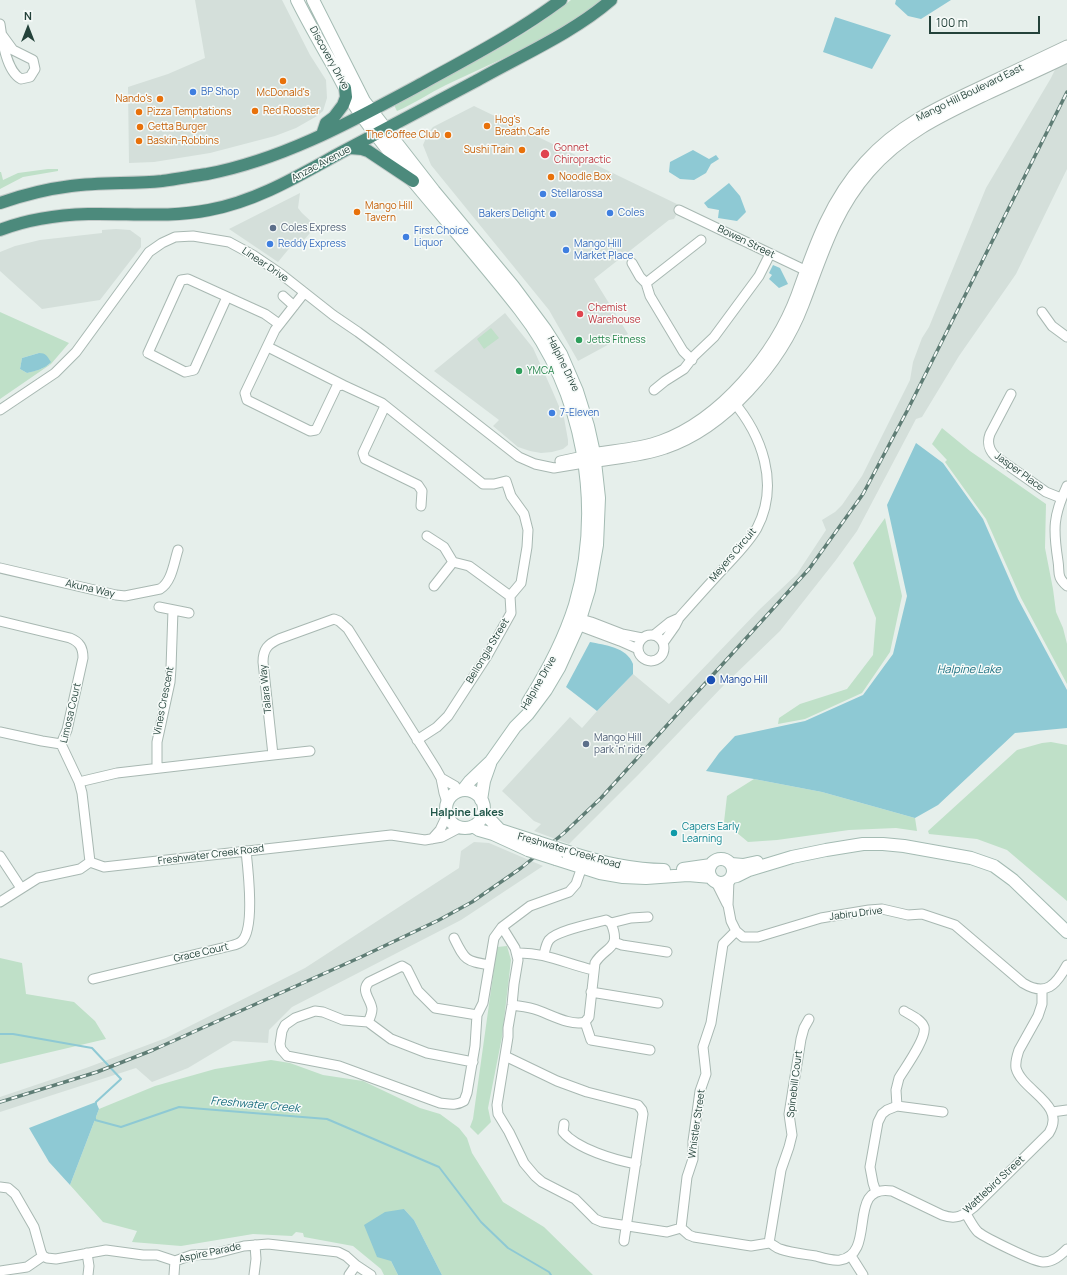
<!DOCTYPE html>
<html>
<head>
<meta charset="utf-8">
<style>
  body { margin:0 }
  #map { position:relative; width:1067px; height:1275px; overflow:hidden; background:#e6efeb; font-family:Manrope,sans-serif }
  canvas { display:block }
  .north { position:absolute; left:8px; top:8px; width:40px; height:40px; -webkit-text-stroke:3px #f7fbf9; paint-order:stroke; rotate:0deg; font-size:11px; font-weight:700; line-height:16px; text-align:center; color:#24423a }
  .north::after { content:''; display:block; margin:auto; width:14px; height:18px; background:#24423a; clip-path:polygon(50% 0,100% 100%,50% 72%,0 100%) }
  .scale { position:absolute; left:929px; top:16px; width:111px; height:18px; box-sizing:border-box; border:2px solid #24423a; border-top:0; padding-left:5px; font-size:12px; line-height:14px; white-space:nowrap; color:#24423a; -webkit-text-stroke:3px #f7fbf9; paint-order:stroke }
</style>
</head>
<body>
<div id="map">
<canvas width="1067" height="1275"></canvas>
<div class="north">N</div>
<div class="scale">100 m</div>
</div>
<script>
const c = document.querySelector('canvas').getContext('2d');
c.lineJoin = 'round';
function fill(path, color) { c.fillStyle = color; c.fill(path, 'evenodd'); }
function strokePath(path, color, width, dash) { c.strokeStyle = color; c.lineWidth = width; c.lineCap = dash ? 'butt' : 'round'; c.setLineDash(dash || []); c.stroke(path); }
function drawText(font, color, halo, rows, align = 'center') {
  c.font = font + ' Manrope,sans-serif'; c.lineWidth = 3; c.setLineDash([]); c.textBaseline = 'middle'; c.strokeStyle = halo; c.fillStyle = color; for (const [text, x, y, turn = 0] of rows) {
    c.save(); c.translate(x, y); c.rotate((+turn || 0) * Math.PI / 180); c.textAlign = isNaN(turn) ? turn : align; if (halo) c.strokeText(text, 0, 0); c.fillText(text, 0, 0); c.restore();
  }
}
fill(new Path2D(`
  M195,0H282L310,55L326,80L327,98L323,111L317,116L296,128L275,136L210,153L154,162L129,163L128,87L168,74L205,58Z
  M1067,45V169L1016,274L959,356L922,417L916,419L857,531L836,560L780,631L723,686L639,774L569,844L534,831L541,824L534,821L502,791L570,717L582,728L597,711L633,674L669,704L759,610L797,574L826,530L822,520L835,512L842,505L862,476L910,380L913,362L922,338L929,327L986,188L1051,78Z
  M474,106L681,206L674,219L669,220L594,279L628,334L578,361L549,310L431,165L423,145L428,133L433,127Z
  M300,193L298,208L302,213L316,226L297,248L292,245L278,262L229,229Z
  M116,229L130,230L141,238V247L100,300L42,309L0,271V252L15,246L40,240L102,233V230Z
  M505,313L533,348L552,390L564,418L568,440V445L563,449L552,452L541,453L530,451L518,447L493,426L499,420L434,371Z
  M474,842L489,843L543,866L461,920L292,1007L269,1030L268,1043L233,1041L188,1068L152,1082L136,1068L0,1112V1097L86,1068L166,1038L305,968L459,868L461,851Z`), '#d4dfda');
fill(new Path2D(`
  M571,0H604C557,37 500,59 446,85C429,93 414,104 397,111L394,105C454,72 518,43 571,0Z
  M48,169H58V171L23,177L0,189V172H1L3,180L18,173Z
  M0,312L69,343L51,364L0,399ZM39,353L50,364L41,369L27,373L20,369L22,358Z
  M491,328L499,338L484,349L477,339Z
  M942,428L970,451L1046,504L1045,548L1053,589L1056,612L1063,628L1067,644V684L1021,598L986,519L945,462L947,460L932,444Z
  M885,518L902,596L890,652L862,693L805,719L778,724L779,718L800,704L847,689L873,655L876,618L853,563Z
  M1051,742L1067,745V901L1007,850L977,839L929,834L928,831L1017,750L1042,743Z
  M754,779L822,792L915,818L917,831L896,828L849,830L777,840L748,842L724,822L727,796Z
  M507,946L511,960L502,1037L488,1108L491,1122L478,1135L470,1127L473,1119L497,947Z
  M0,958L22,963L26,994L74,1002L95,1021L106,1039L0,1064Z
  M271,1060L290,1063L323,1075L363,1081L420,1108L440,1114L459,1128L467,1138L472,1153L503,1202L544,1227L593,1275H442L414,1220L404,1209L391,1261L398,1275H384L381,1269L353,1246L304,1237L303,1233L296,1232L292,1236L253,1234L181,1246L132,1242L137,1231L103,1222L70,1185L99,1109L155,1086L215,1069Z`), '#bfe0c8');
fill(new Path2D(`
  M896,0H951L921,19L908,16L895,4Z
  M835,17L891,35L872,69L823,52Z
  M693,150L709,159L716,155L719,159L711,164L706,173L694,180L680,179L669,172L670,162Z
  M729,183L740,196L746,212L737,221L718,218L719,210L708,208L704,203Z
  M773,265L780,268L788,284L779,288L769,279L772,275L769,273Z
  M39,353C46,353 47,356 51,362C45,369 35,371 27,373L20,369L22,358Z
  M916,443L943,463L983,519L1018,599L1067,690V728L1015,733L938,805L915,818L822,792L754,779L706,771L719,753L735,736L805,721L863,695L893,654L907,596L887,505Z
  M590,642C604,645 627,647 633,664C633,667 633,671 633,674L597,711L566,687Z
  M96,1102L99,1109L70,1185L49,1162L29,1128Z
  M404,1209L414,1220L442,1275H398L391,1261L377,1257L364,1225L385,1212Z`), '#8ec9d4');
strokePath(new Path2D(`
  M0,1034H13L92,1048L121,1079L96,1102V1104
  M95,1118V1120L121,1127L179,1107L327,1119L439,1167L481,1222L508,1248L549,1272L551,1275`), '#8ec9d4', 2);
const minor = new Path2D(`
  M0,24C2,39 6,71 21,79L30,77L35,69L33,60L13,50L2,35
  M679,210L811,273
  M632,263L640,277L646,283L650,296L683,351L692,360
  M646,283L701,240
  M304,293L275,330L245,393L247,400L310,431L316,430L337,386L343,385L382,403L483,484H494L506,481L511,496L524,514L528,530L527,547L521,583L510,596L511,613L487,656L448,716L437,727L417,740
  M283,296L294,306
  M227,297L194,370L185,372L148,353L181,280L188,279L265,314L279,324
  M1042,312L1052,326L1067,337
  M268,347L343,385
  M654,390L665,381L684,369L694,356L714,337L759,276L770,254
  M1011,394L990,434C987,442 989,450 995,456L1046,492L1061,498
  M385,406L363,453L365,459L418,485L422,491L421,506
  M0,410L55,373L76,352L149,252L162,243L175,237L193,236L229,242L253,255L281,274L333,315L358,332L381,349L519,457L535,464L554,468L584,463
  M560,461L583,456
  M1067,486C1053,516 1053,529 1058,561C1060,573 1056,576 1067,586
  M427,536L444,547L453,562L469,566L510,596
  M0,568L116,595L125,596L160,589C172,582 174,562 178,550
  M434,586L453,562
  M159,607L189,613
  M574,617L591,622L622,634L642,638
  M0,621L70,638C80,642 83,648 83,658L67,730L61,744L79,782L82,793L90,862
  M572,623L620,641L638,649
  M654,635L670,622L679,618
  M638 648a13 13 0 1 1 26 0a13 13 0 1 1-26 0Z
  M663,643L675,626L679,618C695,600 710,583 726,566C737,554 749,542 757,528C780,484 762,435 732,400
  M0,732L42,741L61,744
  M273,755L310,751
  M157,768V742L170,682L171,668L173,610
  M441,778L455,786L459,791
  M79,782L117,773L273,755L263,662C263,649 268,644 279,639L334,619L339,621L348,629L436,769L441,778L444,793L447,802
  M432,839L440,830L447,815
  M0,856L21,888
  M729,880L728,905L731,921L736,931L743,937H758L821,918L869,910L882,909L908,915L922,914L955,925L1023,983C1046,997 1056,985 1067,965
  M716,882L727,904
  M0,902L38,878L80,869L90,862L104,867L391,835L425,840L442,837L461,827
  M611,923L631,918L648,917
  M502,927L515,948L518,960L514,984L512,1005L508,1028V1037L497,1105L498,1114L509,1132L524,1163L535,1176L542,1182L575,1199L595,1219L602,1222L667,1232L681,1228L689,1235L694,1237L751,1246L769,1243C773,1244 776,1248 780,1249C791,1253 804,1254 816,1256C823,1258 832,1261 840,1260C878,1254 845,1183 892,1191L942,1215C956,1220 963,1216 974,1207L1049,1133C1067,1104 1022,1091 1016,1068C1015,1061 1017,1056 1019,1050L1038,1016L1042,1004V989
  M454,938C465,960 465,961 489,965
  M614,942L622,945L667,952
  M517,953C544,952 567,964 593,970
  M93,979L230,946C234,945 239,944 242,941C255,928 248,869 246,851
  M591,992L658,1003
  M512,1005C520,1006 527,1007 534,1009C548,1013 571,1027 585,1022L589,1017L595,963C605,946 622,950 611,923L606,920L602,921C590,924 556,931 549,940C546,944 545,950 544,955
  M368,1022C370,1018 372,1014 372,1009C371,999 360,991 369,982L402,966L407,969L418,991L435,1008L477,1015
  M585,1022L591,1040L650,1050
  M505,1056L557,1081L587,1092L638,1105L642,1110L643,1114L624,1241
  M473,1062L427,1053L391,1039L368,1022L343,1020L323,1012L315,1011L295,1018L285,1025L282,1031L280,1044L281,1049L287,1056L339,1066L440,1103C449,1104 456,1106 464,1101L467,1093L475,1046L477,1015L483,1003L494,938L502,927L530,906L569,892L576,884L584,861
  M897,1106L896,1090L899,1078C905,1068 927,1038 924,1027C921,1019 910,1015 904,1011
  M1052,1112L1067,1110
  M564,1124L563,1132C577,1149 615,1160 636,1164
  M0,1187L8,1188L15,1194L34,1227L41,1252L43,1256
  M876,1192L873,1183L870,1167L878,1122L882,1114L887,1110L897,1106L943,1112
  M966,1214C970,1220 973,1227 978,1232C986,1238 1034,1262 1043,1262C1053,1262 1060,1256 1067,1249
  M681,1228L687,1177L693,1159V1141L700,1091L706,1074L703,1047L711,1023L723,944L736,931
  M769,1243L781,1170L789,1147L792,1135L789,1114L801,1039L804,1028L809,1019
  M87,1253L89,1266L88,1275
  M43,1256L47,1258L56,1259L106,1250L143,1255H157L175,1261L192,1255L213,1254L244,1246L268,1244L338,1252L346,1256L356,1265L371,1275
  M851,1256L863,1275
  M0,1271L27,1267L43,1256
  M174,1275L175,1261
  M254,1275L256,1259L255,1245
  M349,1275L356,1265`);
const tertiary = new Path2D(`
  M585,455C610,450 637,450 661,441C721,419 775,354 797,295C814,247 830,200 865,162C899,124 940,106 985,85C1012,72 1040,59 1067,46
  M586,463C612,458 640,457 665,448C725,428 781,363 803,305C822,256 834,212 869,172C902,134 941,116 985,95C1013,82 1040,70 1067,57`);
const secondary = new Path2D(`
  M297,0C308,22 320,43 332,64C340,78 347,93 355,106C368,126 384,145 399,164C439,213 481,260 520,310C584,392 604,506 575,605C564,640 547,672 528,702
  M313,0L364,101L434,191L513,286L545,329L561,354L577,391L588,426L594,453L599,498L597,545L589,590L578,626L559,668L546,690L528,714L515,727L491,761L470,781L463,790
  M446 809a19 19 0 1 1 38 0a19 19 0 1 1-38 0Z
  M481,800L484,781L490,764
  M483,812L500,830L537,842
  M473,826L479,830L493,834L528,850
  M565,851C598,862 630,870 664,870
  M556,859L600,873L623,877L646,878L688,875L711,877
  M709 871a12 12 0 1 1 24 0a12 12 0 1 1-24 0Z
  M731,864L743,865L757,862
  M683,869L711,865
  M732,877L737,876L749,870L792,857L826,850L863,844H883L904,846L971,858L994,866L1013,880L1067,932`);
const trunk = new Path2D(`
  M322,135L326,123L334,117L343,105L346,97L345,88
  M350,148L362,149L368,151L413,181
  M0,203C23,195 47,189 71,186C101,182 132,184 162,181C177,179 193,176 207,174C285,159 354,120 423,83C470,57 518,32 561,0
  M0,230C28,219 58,215 88,214C129,213 169,218 209,210C257,201 298,176 340,153C386,129 431,105 476,81C520,56 573,33 611,0`);
strokePath(minor, '#a8b8b2', 11);
strokePath(tertiary, '#a8b8b2', 13);
strokePath(secondary, '#a4bbb3', 14);
strokePath(trunk, '#c2cac8', 14);
strokePath(minor, '#fff', 9);
strokePath(tertiary, '#fff', 11);
strokePath(secondary, '#fff', 12);
strokePath(trunk, '#4c8a7c', 12);
const rail = new Path2D(`
  M0,1102L97,1072L153,1050L361,957L439,920L472,902L521,868L564,833L601,798L809,569L863,494L907,411L1067,92`);
strokePath(rail, '#5f7d75', 3.5);
strokePath(rail, '#f7fbf9', 2, [6]);
const secondaryBridge = new Path2D(`
  M537,842L565,851
  M528,850L556,859`);
strokePath(secondaryBridge, '#a4bbb3', 14, []);
strokePath(secondaryBridge, '#fff', 12);
for (const [x, y, r, color] of [
  [283,81,4,"#e8710a"],
  [193,92,4,"#3f7fe0"],
  [160,99,4,"#e8710a"],
  [255,111,4,"#e8710a"],
  [139,112,4,"#e8710a"],
  [487,126,4,"#e8710a"],
  [140,127,4,"#e8710a"],
  [448,135,4,"#e8710a"],
  [139,141,4,"#e8710a"],
  [522,150,4,"#e8710a"],
  [545,154,5,"#e0444e"],
  [551,177,4,"#e8710a"],
  [543,194,4,"#3f7fe0"],
  [357,212,4,"#e8710a"],
  [610,213,4,"#3f7fe0"],
  [553,214,4,"#3f7fe0"],
  [273,228,4,"#5c6f8a"],
  [406,237,4,"#3f7fe0"],
  [270,244,4,"#3f7fe0"],
  [566,250,4,"#3f7fe0"],
  [580,314,4,"#e0444e"],
  [579,340,4,"#2e9e5b"],
  [519,371,4,"#2e9e5b"],
  [552,413,4,"#3f7fe0"],
  [711,680,5,"#1a4fb4"],
  [586,744,4,"#5c6f8a"],
  [674,833,4,"#0f9aa8"]
]) { const dot = new Path2D(); dot.arc(x, y, r, 0, 2 * Math.PI); c.fillStyle = color; c.fill(dot); strokePath(dot, '#f7fbf9', 1.5); }
drawText('10px', '#24423a', '#f7fbf9', [
  ["Discovery Drive",329,58,61],
  ["Mango Hill Boulevard East",970,93,-26],
  ["Anzac Avenue",321,164,-28],
  ["Bowen Street",746,242,26],
  ["Linear Drive",265,265,34],
  ["Halpine Drive",563,364,64],
  ["Jasper Place",1019,472,36],
  ["Meyers Circuit",733,555,-50],
  ["Akuna Way",90,589,13],
  ["Bellongia Street",488,651,-59],
  ["Halpine Drive",539,683,-60],
  ["Talara Way",266,689,-96],
  ["Vines Crescent",164,701,-79],
  ["Limosa Court",71,713,-77],
  ["Freshwater Creek Road",569,851,16],
  ["Freshwater Creek Road",211,855,-7],
  ["Jabiru Drive",856,914,-7],
  ["Grace Court",201,953,-13],
  ["Spinebill Court",795,1084,-83],
  ["Whistler Street",697,1124,-82],
  ["Wattlebird Street",994,1185,-43],
  ["Aspire Parade",210,1253,-12]
]);
drawText('10px', '#366cbe', '#f7fbf9', [
  ["BP Shop",201,92],
  ["Stellarossa",551,194],
  ["Coles",618,213],
  ["Bakers Delight",545,214,"right"],
  ["First Choice",414,231],
  ["Liquor",414,243],
  ["Reddy Express",278,244],
  ["Mango Hill",574,244],
  ["Market Place",574,256],
  ["7-Eleven",560,413]
], 'left');
drawText('10px', '#c56008', '#f7fbf9', [
  ["McDonald's",283,93,"center"],
  ["Nando's",152,99,"right"],
  ["Red Rooster",263,111],
  ["Pizza Temptations",147,112],
  ["Hog's",495,120],
  ["Breath Cafe",495,132],
  ["Getta Burger",148,127],
  ["The Coffee Club",440,135,"right"],
  ["Baskin-Robbins",147,141],
  ["Sushi Train",514,150,"right"],
  ["Noodle Box",559,177],
  ["Mango Hill",365,206],
  ["Tavern",365,218]
], 'left');
drawText('10px', '#be3a42', '#f7fbf9', [
  ["Gonnet",554,148],
  ["Chiropractic",554,160],
  ["Chemist",588,308],
  ["Warehouse",588,320]
], 'left');
drawText('10px', '#4e5e75', '#f7fbf9', [
  ["Coles Express",281,228],
  ["Mango Hill",594,738],
  ["park 'n' ride",594,750]
], 'left');
drawText('10px', '#27864d', '#f7fbf9', [
  ["Jetts Fitness",587,340],
  ["YMCA",527,371]
], 'left');
drawText('10px', '#164399', '#f7fbf9', [
  ["Mango Hill",720,680]
], 'left');
drawText('10px', '#0d838f', '#f7fbf9', [
  ["Capers Early",682,827],
  ["Learning",682,839]
], 'left');
drawText('italic 11px', '#1c6f80', '#f7fbf9', [
  ["Halpine Lake",969,670],
  ["Freshwater Creek",255,1105,5]
]);
drawText('bold 11px', '#1f5548', '#f7fbf9', [
  ["Halpine Lakes",467,813]
]);
</script>
</body>
</html>
